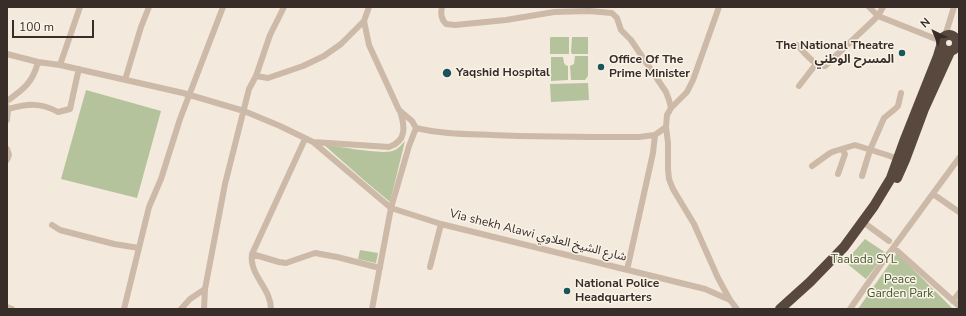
<!DOCTYPE html>
<html>
<head>
<meta charset="utf-8">
<style>
  body { margin:0 }
  #map { position:relative; width:966px; height:316px; overflow:hidden; background:#f3e9dc; font-family:"Nunito Sans",sans-serif }
  canvas { display:block }
  .frame { position:absolute; inset:0; border:8px solid #382d28; pointer-events:none }
  .north { position:absolute; left:914px; top:12px; width:40px; height:40px; -webkit-text-stroke:3px #faf3e8; paint-order:stroke; rotate:317deg; font-size:11px; font-weight:700; line-height:16px; text-align:center; color:#382d28 }
  .north::after { content:''; display:block; margin:auto; width:14px; height:18px; background:#382d28; clip-path:polygon(50% 0,100% 100%,50% 72%,0 100%) }
  .scale { position:absolute; left:12px; top:20px; width:82px; height:18px; box-sizing:border-box; border:2px solid #382d28; border-top:0; padding-left:5px; font-size:12px; line-height:14px; white-space:nowrap; color:#382d28; -webkit-text-stroke:3px #faf3e8; paint-order:stroke }
</style>
</head>
<body>
<div id="map">
<canvas width="966" height="316"></canvas>
<div class="frame"></div>
<div class="north">N</div>
<div class="scale">100 m</div>
</div>
<script>
const c = document.querySelector('canvas').getContext('2d');
c.lineJoin = 'round';
function fill(path, color) { c.fillStyle = color; c.fill(path, 'evenodd'); }
function strokePath(path, color, width, dash) { c.strokeStyle = color; c.lineWidth = width; c.lineCap = dash ? 'butt' : 'round'; c.setLineDash(dash || []); c.stroke(path); }
function drawText(font, color, halo, rows, align = 'center') {
  c.font = font + ' "Nunito Sans","Noto Sans Arabic",sans-serif'; c.lineWidth = 3; c.setLineDash([]); c.textBaseline = 'middle'; c.strokeStyle = halo; c.fillStyle = color; for (const [text, x, y, turn = 0] of rows) {
    c.save(); c.translate(x, y); c.rotate((+turn || 0) * Math.PI / 180); c.textAlign = isNaN(turn) ? turn : align; if (halo) c.strokeText(text, 0, 0); c.fillText(text, 0, 0); c.restore();
  }
}
fill(new Path2D(`
  M551,37H569V54H550V38Z
  M572,37H588V54H572L571,52Z
  M575,56H588V76L585,80H571L570,66L574,64Z
  M551,57H563C564,61 563,65 568,66V80L551,81Z
  M588,83L589,100L551,102L550,84Z
  M86,90L161,111L137,198L61,179Z
  M405,141L390,202L365,181L323,144C337,146 385,156 395,150C399,148 402,144 405,141Z
  M865,239L886,253L866,279L845,262Z
  M360,250L378,253L376,263L358,259Z
  M897,253L953,309H858Z`), '#b4c39b');
strokePath(new Path2D(`
  M442,7C440,14 441,19 446,24L455,25L506,20L554,12L589,11L612,13L617,18L621,30L631,40L666,92L669,100L671,108
  M719,7L693,80L687,92L671,108L667,115L666,127L668,143V169L669,179L673,189L694,224L718,278L730,300
  M869,7L878,16L941,41
  M364,21L369,45L399,110L412,121L416,128C441,134 467,134 492,135C541,137 590,137 639,137L655,135L666,127
  M945,36L954,7
  M797,45C804,52 815,67 825,66L878,16L883,7
  M956,47L959,49
  M7,54L38,62L60,65L183,93L244,111L280,126L313,142L391,208L441,224L705,289L730,300L737,309
  M60,65L80,7
  M256,76L268,78L303,66L324,56L341,44L364,21L369,7
  M125,80L141,27L149,7
  M799,86L816,64
  M7,101C24,89 33,82 38,62
  M7,107L8,109C27,104 40,102 58,112L70,109L77,77L79,69
  M7,120L8,109
  M313,142L389,147C407,141 405,126 400,111
  M7,149L9,155L7,160
  M812,166L830,153L835,151L855,145L887,155L898,159
  M838,174L845,154L842,149
  M862,176L870,150L884,118L895,109L898,106L901,93
  M933,194L959,212
  M863,222L889,241
  M52,225L60,230L114,244L139,248
  M894,248L959,306
  M252,254L279,262L286,263L315,253L337,257L380,268
  M430,267L441,224
  M627,270L653,153L655,135
  M953,301L959,293
  M7,307L12,309
  M124,309L149,207L161,179L180,119L223,7
  M181,309L190,299L205,289
  M204,309L205,289L225,184L249,89L256,76L270,35L284,7
  M271,309C271,288 249,275 252,254L305,139
  M372,309L391,208L409,146L416,128
  M850,309L882,263L959,158`), '#ccb9a7', 6);
strokePath(new Path2D(`
  M941 43a8 8 0 1 1 16 0a8 8 0 1 1-16 0Z
  M897,178L905,160L924,109L950,52
  M780,309L810,282L844,247L874,206L891,178L905,139L938,56L941,46`), '#59483e', 10);
for (const [x, y, r, color] of [
  [902,53,4,"#1b555b"],
  [601,67,4,"#1b555b"],
  [447,73,5,"#1b555b"],
  [567,291,4,"#1b555b"]
]) { const dot = new Path2D(); dot.arc(x, y, r, 0, 2 * Math.PI); c.fillStyle = color; c.fill(dot); strokePath(dot, '#faf3e8', 1.5); }
drawText('bold 12px', '#382d28', '#faf3e8', [
  ["The National Theatre",894,46,"right"],
  ["المسرح الوطني",894,60,"right"],
  ["Office Of The",609,60],
  ["Prime Minister",609,74],
  ["Yaqshid Hospital",456,73],
  ["National Police",575,284],
  ["Headquarters",575,298]
], 'left');
drawText('12px', '#382d28', '#faf3e8', [
  ["Via shekh Alawi شارع الشيخ العلاوي",538,236,14]
]);
drawText('12px', '#45572a', '#faf3e8', [
  ["Taalada SYL",864,260],
  ["Peace",900,280],
  ["Garden Park",900,294]
]);
</script>
</body>
</html>
